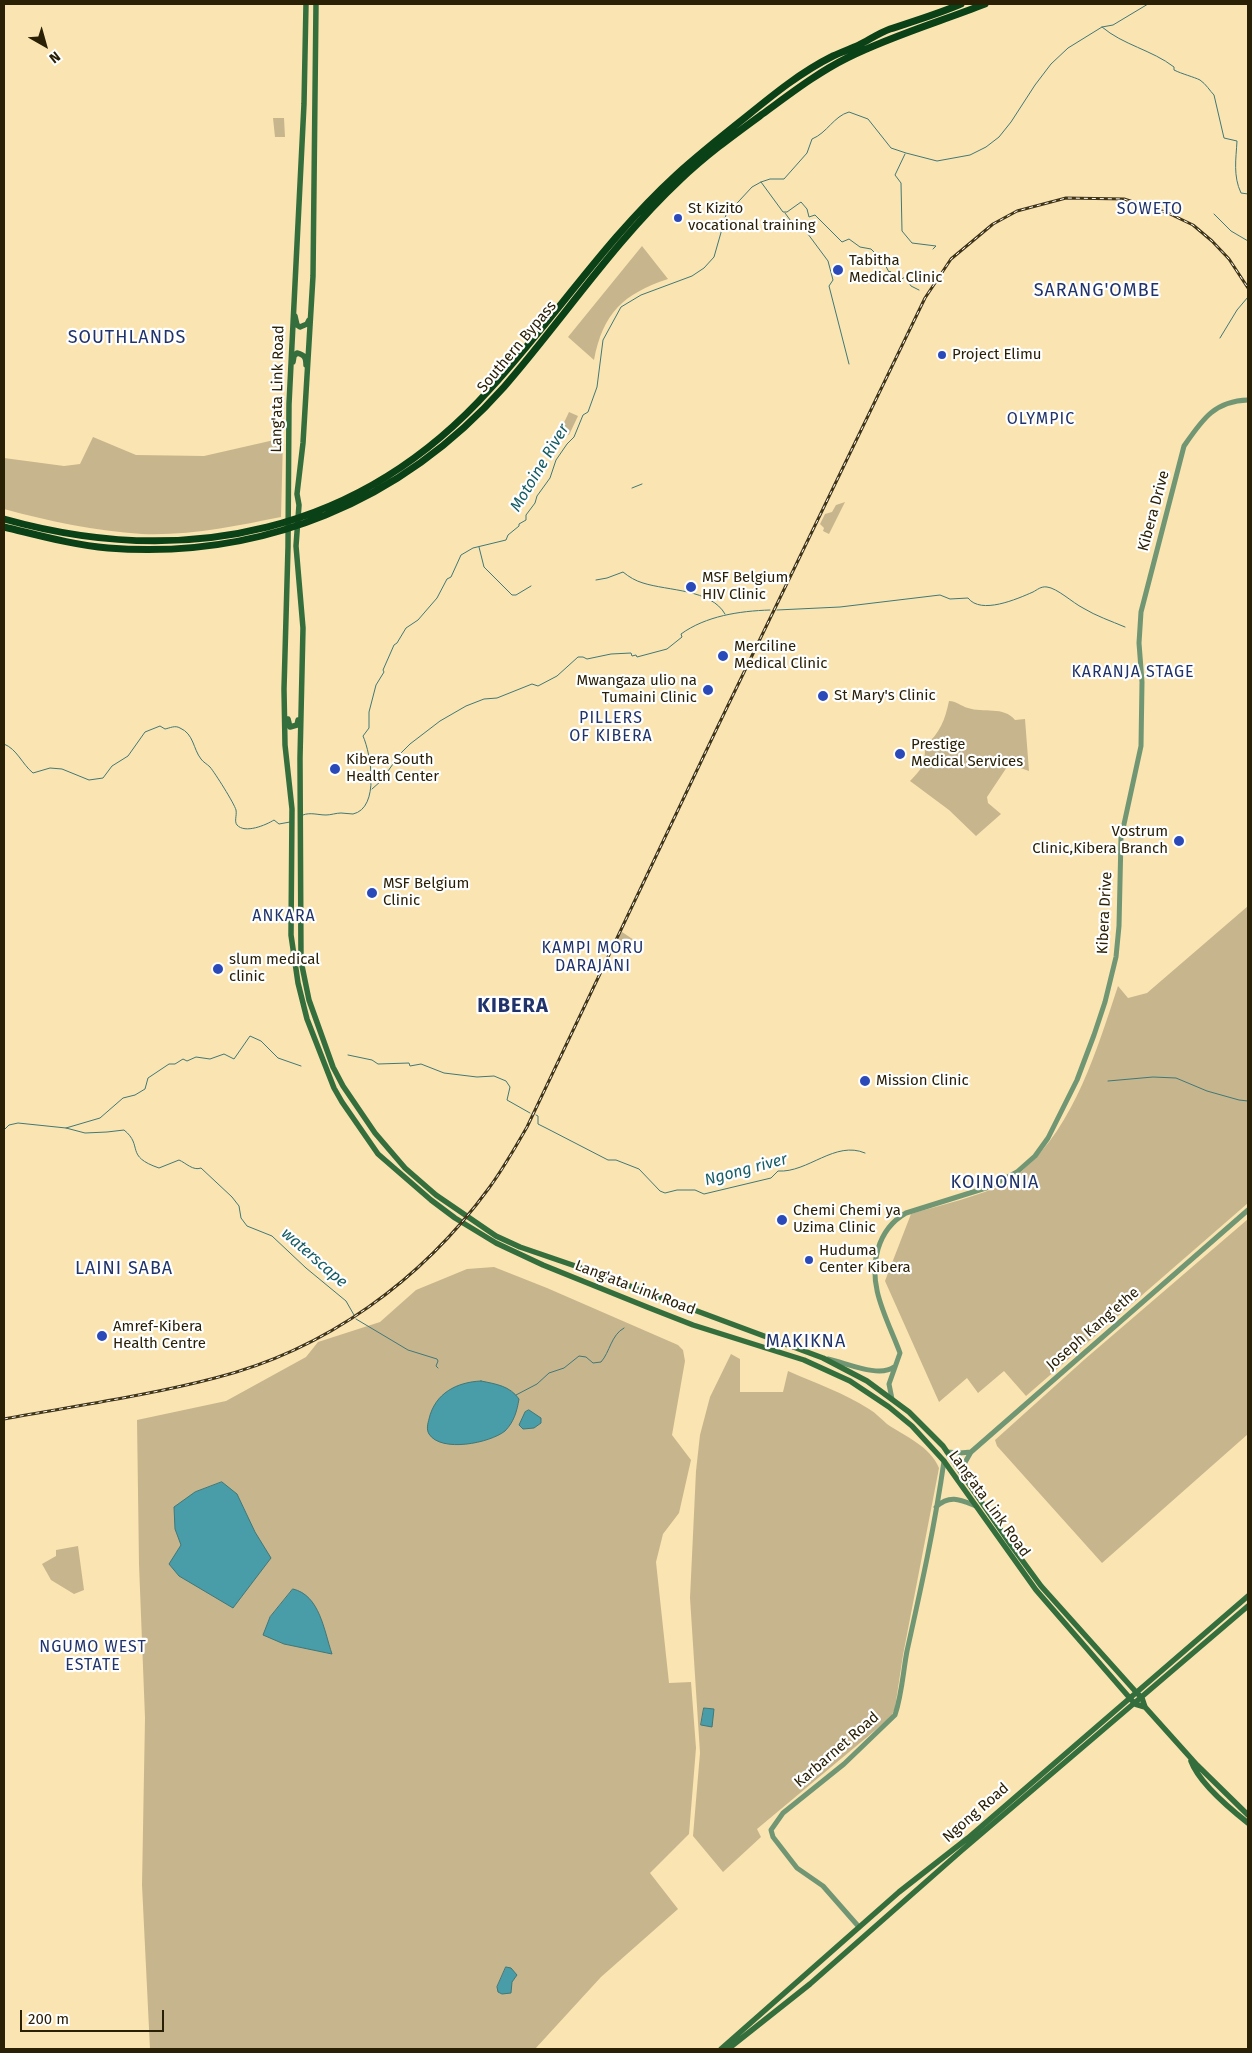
<!DOCTYPE html>
<html>
<head>
<meta charset="utf-8">
<style>
  body { margin:0 }
  #map { position:relative; width:1252px; height:2053px; overflow:hidden; background:#fae4b1; font-family:"Fira Sans",sans-serif }
  canvas { display:block }
  .frame { position:absolute; inset:0; border:5px solid #2a2005; pointer-events:none }
  .north { position:absolute; left:20px; top:20px; width:50px; height:50px; -webkit-text-stroke:4px #fff; paint-order:stroke; rotate:142deg; font-size:14px; font-weight:700; line-height:20px; text-align:center; color:#2a2005 }
  .north::after { content:''; display:block; margin:auto; width:18px; height:22px; background:#2a2005; clip-path:polygon(50% 0,100% 100%,50% 72%,0 100%) }
  .scale { position:absolute; left:20px; top:2010px; width:144px; height:22px; box-sizing:border-box; border:2px solid #2a2005; border-top:0; padding-left:6px; font-size:15px; line-height:18px; white-space:nowrap; color:#2a2005; -webkit-text-stroke:4px #fff; paint-order:stroke }
</style>
</head>
<body>
<div id="map">
<canvas width="1252" height="2053"></canvas>
<div class="frame"></div>
<div class="north">N</div>
<div class="scale">200 m</div>
</div>
<script>
const c = document.querySelector('canvas').getContext('2d');
c.lineJoin = 'round';
function fill(path, color) { c.fillStyle = color; c.fill(path, 'evenodd'); }
function strokePath(path, color, width, dash) { c.strokeStyle = color; c.lineWidth = width; c.lineCap = dash ? 'butt' : 'round'; c.setLineDash(dash || []); c.stroke(path); }
function drawText(font, color, halo, rows, align = 'center') {
  c.font = font + ' "Fira Sans",sans-serif'; c.lineWidth = 4.5; c.setLineDash([]); c.textBaseline = 'middle'; c.strokeStyle = halo; c.fillStyle = color; for (const [text, x, y, turn = 0] of rows) {
    c.save(); c.translate(x, y); c.rotate((+turn || 0) * Math.PI / 180); c.textAlign = isNaN(turn) ? turn : align; if (halo) c.strokeText(text, 0, 0); c.fillText(text, 0, 0); c.restore();
  }
}
fill(new Path2D(`
  M273,118H284L285,137H275Z
  M642,246L668,279C623,294 603,313 594,360L568,337Z
  M569,412L578,416L569,435L560,431Z
  M93,437L136,455L204,456L283,438L281,517C236,526 189,536 142,534C96,531 48,521 4,509V458L64,466L80,464Z
  M845,502L829,534L823,531L824,528L820,524L825,514L832,512L836,505Z
  M949,701C956,701 961,706 968,708C983,713 1004,706 1015,720L1025,719L1029,771L1009,764L987,797L988,803L1001,814L976,836L949,810L910,781C923,768 925,764 925,746C940,733 945,720 949,701Z
  M1248,906V1203L1026,1396L1004,1371L978,1393L967,1378L939,1402L885,1281L911,1214C943,1204 978,1197 1008,1182C1014,1179 1018,1174 1023,1170C1075,1125 1097,1049 1118,986L1128,998L1147,993Z
  M622,932L634,940L631,950L617,948L619,935Z
  M1248,1219V1434L1102,1563L997,1446L995,1440L1085,1359Z
  M494,1267L547,1288L678,1345L683,1350L685,1361L672,1435L691,1460L679,1513L663,1534L656,1562L669,1683L691,1682L696,1748L689,1834L650,1873L678,1909L601,1977L535,2049H150L142,1885L145,1718L139,1564L137,1420L226,1401L306,1357L318,1342L380,1322L416,1290L467,1269Z
  M731,1354L740,1359V1392H783L788,1371C815,1383 844,1393 869,1409C876,1413 881,1419 887,1424C906,1437 930,1446 939,1468L903,1655L895,1708L891,1717L757,1829L761,1837L723,1872L693,1836L700,1753L690,1598L696,1471L700,1435L710,1397Z
  M78,1546L84,1590L74,1594L51,1580L42,1564L56,1556V1550Z`), '#c7b58d');
const water = new Path2D(`
  M481,1381C496,1384 510,1386 519,1399C517,1411 514,1422 505,1431C490,1443 441,1453 429,1434C426,1429 428,1423 429,1419C435,1393 457,1382 481,1381Z
  M529,1410L541,1418V1423L534,1428L523,1429L519,1425L525,1412Z
  M222,1482L237,1494L255,1532L271,1558L233,1608L179,1576L169,1564L181,1545L175,1529L174,1507L195,1492Z
  M293,1589C320,1595 324,1631 332,1654L284,1644L263,1635L270,1617Z
  M704,1708L714,1709L712,1727L701,1725Z
  M506,1967L511,1968L517,1975L512,1982L511,1993L502,1994L498,1992L497,1987Z`);
fill(water, '#489da9');
strokePath(water, '#3f7878', 1);
strokePath(new Path2D(`
  M1102,27C1123,45 1152,50 1174,67V70C1182,74 1194,77 1200,80C1206,84 1210,91 1214,95L1224,138L1237,141C1236,159 1233,176 1241,193L1248,194
  M905,154L895,175L901,183L902,231L912,243L936,246L933,249
  M761,182L783,212H787L801,202L807,209L809,217L815,215L842,242L849,239L860,247L871,249L883,261L889,272L890,271L897,282L905,277L911,286L919,290
  M785,213L796,228L802,226L828,261L833,280L829,286L849,364
  M1214,214L1231,231L1248,241
  M1220,338L1237,310L1248,297
  M632,488L642,484
  M479,547L484,567L512,595H516L531,586
  M596,580L607,578L623,572C629,577 636,581 643,583C668,591 711,589 725,614
  M777,610L840,607L940,595L950,599L968,598C981,615 1017,599 1033,592C1037,590 1041,586 1047,587C1057,588 1073,603 1083,608C1096,616 1111,621 1125,627
  M4,744C17,749 22,764 33,773L50,768L62,769L89,780L103,778L112,766L128,756L145,732L160,726L165,729C170,728 175,725 180,728C194,734 193,749 201,759C203,762 207,764 210,767C215,773 234,803 236,810C237,816 234,821 237,825C245,834 266,825 274,820L279,824L290,822
  M372,789L381,781L400,754L410,744L440,721L466,706L484,699L497,698L532,684L538,686L557,676L578,657H583L587,659L611,654L631,653L632,656L636,655L637,657L667,649L682,637L681,634C706,616 739,611 770,610
  M303,815C310,812 318,815 326,815C331,815 336,813 341,813C345,813 349,814 353,814C380,808 371,754 363,736L369,728V712L376,685L384,672L383,670L394,645L397,643L406,628L418,620L437,598L447,579L451,577L461,555L473,548L506,540L508,535L519,526V524L526,520V515L535,503L537,496L550,478L556,460L567,444L574,437L583,415L588,412L597,387L603,340L621,307L641,295L692,276L704,268L714,257L726,215L752,187L761,182L770,179H784L807,153L812,139C827,133 834,116 849,112L868,119L891,148L906,153L937,161L970,155L986,147L999,137L1011,122L1035,85L1051,64L1068,48L1102,27L1113,25L1148,4
  M348,1055L372,1060L378,1064L409,1063L410,1066L421,1064L444,1073L477,1077L494,1076L506,1081L510,1087L507,1100L530,1113
  M1108,1081L1153,1077L1176,1078L1207,1091L1239,1100L1248,1101
  M536,1115L538,1116V1124L546,1128L608,1160H616L639,1169L660,1191L665,1193L677,1190H695L704,1194L771,1178L778,1171C808,1173 835,1140 865,1153
  M66,1128L85,1133L107,1132L124,1130C144,1146 124,1156 159,1168L179,1160C186,1163 193,1171 201,1168L232,1197L239,1206L241,1218L247,1226L272,1236L306,1268L346,1301L354,1315
  M4,1130L9,1125L18,1123L66,1128L100,1118L123,1098L135,1095L145,1089L148,1078L169,1064H175L183,1059L187,1061L196,1057L210,1059L224,1054L234,1059L250,1036L261,1041L278,1058L301,1066
  M356,1319L408,1350L437,1359L438,1361L436,1366L438,1368
  M516,1395L537,1384L549,1373L564,1368L579,1356L586,1357L593,1363L601,1362C610,1352 611,1335 624,1328`), '#3f7878', 1);
strokePath(new Path2D(`
  M828,1359C847,1363 879,1378 894,1367
  M892,1399L889,1384L900,1353C887,1318 867,1286 878,1249C883,1232 892,1221 906,1213L989,1187L1017,1172L1035,1156L1048,1138L1077,1080L1094,1035L1105,1002L1116,957L1119,926L1121,838L1141,746L1142,682L1139,643L1141,612L1184,446C1202,420 1214,401 1248,400
  M947,1452L960,1453L971,1452
  M960,1471L971,1452L1248,1210
  M936,1507C950,1494 961,1500 976,1506
  M859,1927L823,1886L797,1868L773,1837L771,1830L783,1813L844,1764L895,1715C902,1694 903,1672 907,1651C921,1588 935,1525 944,1461`), '#719674', 5);
strokePath(new Path2D(`
  M306,4L304,104L289,404L288,547L284,689L285,745L292,809L291,935L298,983L307,1019L334,1088L342,1102L378,1154L431,1200L455,1218L496,1243L543,1265L647,1307L693,1325L804,1360L850,1381L889,1407L912,1426L944,1461L1036,1590L1135,1704L1145,1707
  M316,4L313,276L303,443L297,494L299,505L296,546L303,628L300,758L301,961L309,1000L333,1067L343,1086L375,1133L405,1168L436,1195L496,1236L520,1247L587,1270L823,1358L867,1381L909,1412L943,1446L1011,1545L1041,1586L1136,1692L1142,1698L1145,1707L1197,1765L1248,1815
  M295,316L297,325L300,327L307,324L309,320
  M293,362L294,356L297,353C305,355 306,358 306,365
  M288,719L290,727L297,725L298,720
  M1191,1761C1199,1783 1229,1808 1248,1823
  M721,2049L899,1892L968,1838L1248,1596
  M728,2049L810,1984L961,1851L1248,1606`), '#356e3d', 5.5);
strokePath(new Path2D(`
  M4,519C186,570 361,533 490,389C554,319 606,239 676,175C699,154 723,135 747,116C774,94 801,72 833,56C841,52 850,49 859,45C869,40 879,33 890,29C914,21 938,14 961,4
  M4,527C38,535 73,545 108,548C262,560 402,502 504,387C563,319 614,242 680,180C707,154 738,132 768,110C794,91 819,72 847,58C891,36 939,22 985,4`), '#0a4116', 7);
const rail = new Path2D(`
  M4,1419C74,1406 146,1396 215,1378C326,1350 422,1280 489,1188C503,1169 515,1148 527,1127L718,726L925,298L951,259L993,224L1017,211L1066,198L1124,199L1168,213L1193,225L1212,241L1229,259L1248,288`);
strokePath(rail, '#403518', 3);
strokePath(rail, '#fff', 1, [4]);
for (const [x, y, r, color] of [
  [678,218,5,"#2b4aba"],
  [838,270,6,"#2b4aba"],
  [942,355,5,"#2b4aba"],
  [691,587,6,"#2b4aba"],
  [723,656,6,"#2b4aba"],
  [708,690,6,"#2b4aba"],
  [823,696,6,"#2b4aba"],
  [900,754,6,"#2b4aba"],
  [335,769,6,"#2b4aba"],
  [1179,841,6,"#2b4aba"],
  [372,893,6,"#2b4aba"],
  [218,969,6,"#2b4aba"],
  [865,1081,6,"#2b4aba"],
  [782,1220,6,"#2b4aba"],
  [809,1260,5,"#2b4aba"],
  [102,1336,6,"#2b4aba"]
]) { const dot = new Path2D(); dot.arc(x, y, r, 0, 2 * Math.PI); c.fillStyle = color; c.fill(dot); strokePath(dot, '#fff', 2); }
drawText('15px', '#2a2005', '#fff', [
  ["St Kizito",688,209],
  ["vocational training",688,226],
  ["Tabitha",849,261],
  ["Medical Clinic",849,278],
  ["Project Elimu",952,355],
  ["MSF Belgium",702,578],
  ["HIV Clinic",702,595],
  ["Merciline",734,647],
  ["Medical Clinic",734,664],
  ["Mwangaza ulio na",697,681,"right"],
  ["Tumaini Clinic",697,698,"right"],
  ["St Mary's Clinic",834,696],
  ["Prestige",911,745],
  ["Medical Services",911,762],
  ["Kibera South",346,760],
  ["Health Center",346,777],
  ["Vostrum",1168,832,"right"],
  ["Clinic,Kibera Branch",1168,849,"right"],
  ["MSF Belgium",383,884],
  ["Clinic",383,901],
  ["slum medical",229,960],
  ["clinic",229,977],
  ["Mission Clinic",876,1081],
  ["Chemi Chemi ya",793,1211],
  ["Uzima Clinic",793,1228],
  ["Huduma",819,1251],
  ["Center Kibera",819,1268],
  ["Amref-Kibera",113,1327],
  ["Health Centre",113,1344]
], 'left');
drawText('15px', '#2a2005', '#fff', [
  ["Southern Bypass",517,347,-50],
  ["Lang'ata Link Road",278,389,-89],
  ["Kibera Drive",1154,511,-75],
  ["Kibera Drive",1105,913,-87],
  ["Lang'ata Link Road",635,1288,21],
  ["Joseph Kang'ethe",1093,1329,-41],
  ["Lang'ata Link Road",989,1504,54],
  ["Karbarnet Road",837,1750,-41],
  ["Ngong Road",976,1813,-41]
]);
c.letterSpacing = '1px';
drawText('16px', '#20336a', '#fff', [
  ["SOWETO",1150,210],
  ["OLYMPIC",1041,420],
  ["KARANJA STAGE",1133,673],
  ["PILLERS",611,719],
  ["OF KIBERA",611,737],
  ["ANKARA",284,917],
  ["KAMPI MORU",593,949],
  ["DARAJANI",593,967],
  ["NGUMO WEST",93,1648],
  ["ESTATE",93,1666]
]);
c.letterSpacing = '0px';
drawText('italic 16px', '#165d66', '#fff', [
  ["Motoine River",540,468,-59],
  ["Ngong river",746,1170,-15],
  ["waterscape",314,1258,41]
]);
c.letterSpacing = '1px';
drawText('18px', '#20336a', '#fff', [
  ["SARANG'OMBE",1097,291],
  ["SOUTHLANDS",127,338],
  ["KOINONIA",995,1183],
  ["LAINI SABA",124,1269],
  ["MAKIKNA",806,1342]
]);
c.letterSpacing = '0px';
c.letterSpacing = '1px';
drawText('bold 20px', '#20336a', '#fff', [
  ["KIBERA",513,1006]
]);
c.letterSpacing = '0px';
</script>
</body>
</html>
